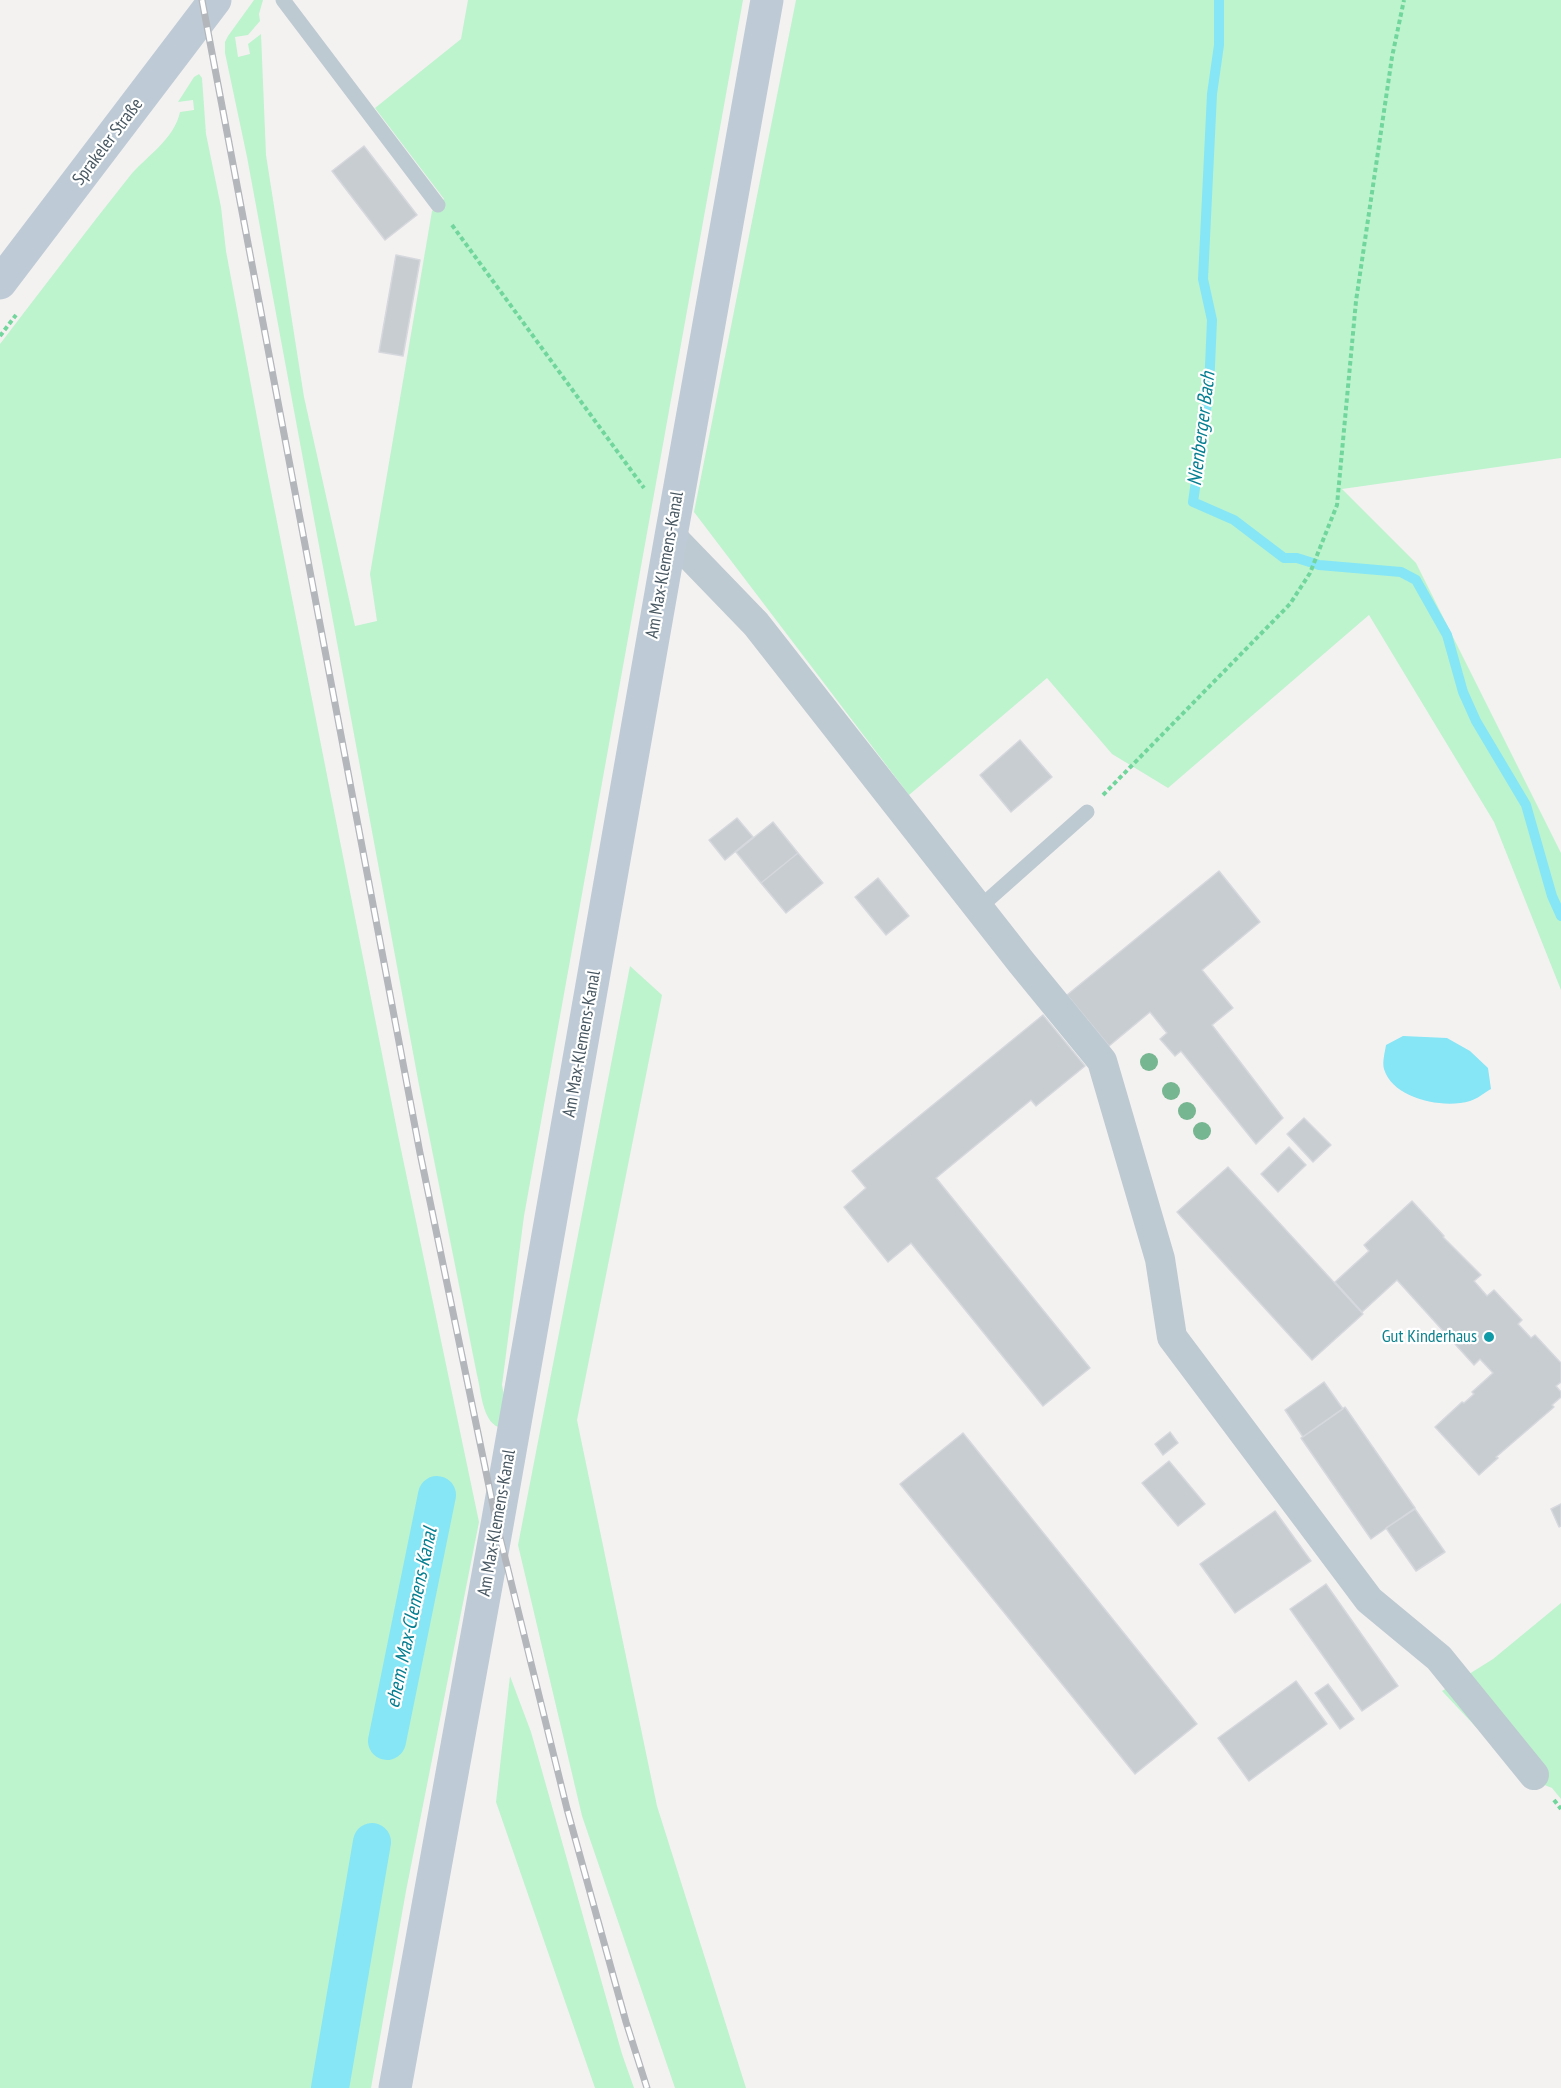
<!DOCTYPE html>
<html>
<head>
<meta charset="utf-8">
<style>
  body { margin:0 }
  canvas { display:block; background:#f4f1f1 }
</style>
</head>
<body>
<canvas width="1561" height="2088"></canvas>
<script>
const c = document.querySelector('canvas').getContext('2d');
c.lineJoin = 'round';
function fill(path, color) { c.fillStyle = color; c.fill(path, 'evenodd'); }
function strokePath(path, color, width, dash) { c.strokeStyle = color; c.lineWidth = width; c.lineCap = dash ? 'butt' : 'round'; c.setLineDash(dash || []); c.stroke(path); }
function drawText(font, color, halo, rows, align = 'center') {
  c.font = font + ' "PT Sans Narrow",sans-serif'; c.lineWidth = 4.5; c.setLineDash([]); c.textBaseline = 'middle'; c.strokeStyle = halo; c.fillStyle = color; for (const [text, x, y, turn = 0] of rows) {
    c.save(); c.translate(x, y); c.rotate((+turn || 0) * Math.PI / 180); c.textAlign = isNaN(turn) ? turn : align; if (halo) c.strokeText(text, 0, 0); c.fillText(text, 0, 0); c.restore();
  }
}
fill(new Path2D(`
  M254,0H263L259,14L260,21L248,35L235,37L238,57L250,54L248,44L261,34L266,155L304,397L355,626L377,621L370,574L432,211L444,199L375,108L461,39L468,0H743L524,1216L502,1385L504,1396L498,1427C482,1420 481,1390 477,1375L419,1085L247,157L225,53V42L228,36Z
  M796,0H1561V458L1342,489L1416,563L1561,853V990L1494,822L1369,615L1168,788L1112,754L1047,678L909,795L694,512Z
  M199,74L202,78L206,134L221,207L226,251L266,466L398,1135L479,1522L406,1891L371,2088H0V344C43,288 85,232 129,177C146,156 174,140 180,112L194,110L193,100L178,102L194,77Z
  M630,966L662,995L577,1420L657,1806L746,2088H675L582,1816L518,1545Z
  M1561,1603V1799L1552,1788L1522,1776L1442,1691L1493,1659Z
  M510,1676L531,1732L622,2054L634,2088H595L496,1802Z`), '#bdf4ce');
fill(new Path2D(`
  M1403,1036L1447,1038L1470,1051L1488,1068L1491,1089C1484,1093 1477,1099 1470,1101C1443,1109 1393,1099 1384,1069C1382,1062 1385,1052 1386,1045Z`), '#86e6f5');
strokePath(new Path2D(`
  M1219,0V45L1212,94L1203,279L1212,320L1209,389L1193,502L1234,520L1284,558H1297L1319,565L1401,572L1416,580L1447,635L1463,692L1476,721L1526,805L1552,896L1561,916`), '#86e6f5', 10);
strokePath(new Path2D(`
  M387,1741L437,1495
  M330,2088L372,1842`), '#86e6f5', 38);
const building = new Path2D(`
  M364,146L417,215L385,240L332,171Z
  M396,255L420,260L403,356L379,352Z
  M1020,740L1052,777L1011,812L980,775Z
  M737,818L753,837L725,860L709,840Z
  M773,822L798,853L761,883L736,852Z
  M798,853L823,883L786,913L761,883Z
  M1219,871L1260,922L1202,970L1233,1008L1212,1025L1283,1118L1256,1144L1181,1051L1175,1056L1160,1039L1167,1033L1150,1012L1109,1046L1067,995Z
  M878,878L909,916L886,935L855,897Z
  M1043,1015L1085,1066L1036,1106L1031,1100L936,1178L1090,1368L1043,1406L911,1243L888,1262L844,1207L866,1188L852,1171Z
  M1304,1118L1331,1145L1313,1162L1287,1134Z
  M1289,1147L1306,1165L1278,1192L1261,1174Z
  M1228,1167L1363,1314L1312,1360L1177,1212Z
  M1412,1201L1444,1236L1443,1237L1481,1275L1474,1281L1487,1296L1494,1290L1522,1320L1518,1324L1531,1338L1535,1335L1561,1363V1382L1556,1386L1561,1392V1397L1552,1405L1554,1407L1496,1457L1498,1458L1479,1475L1435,1427L1462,1402L1464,1403L1474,1394L1472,1392L1493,1373L1480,1359L1474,1365L1397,1280L1362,1312L1335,1282L1369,1251L1364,1245Z
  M1324,1382L1343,1409L1303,1437L1285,1410Z
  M1345,1407L1415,1508L1371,1539L1301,1438Z
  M1170,1432L1178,1443L1163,1455L1155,1444Z
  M963,1433L1197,1724L1135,1774L900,1484Z
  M1169,1461L1205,1504L1178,1526L1142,1483Z
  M1561,1504V1526L1559,1527L1551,1509Z
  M1415,1509L1445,1552L1416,1571L1386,1528Z
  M1275,1511L1311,1561L1235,1613L1200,1564Z
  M1326,1584L1398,1686L1362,1711L1290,1609Z
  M1296,1681L1327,1724L1249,1781L1218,1738Z
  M1328,1684L1354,1719L1340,1729L1315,1693Z`);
fill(building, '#c8cdd2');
strokePath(building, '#d5d8dd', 1.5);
strokePath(new Path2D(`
  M452,225L644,488
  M0,336L16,315
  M1103,795L1290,604L1310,573L1337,505L1356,301L1392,57L1404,0
  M1554,1800L1561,1809`), '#71d69c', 4, [4.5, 3]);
strokePath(new Path2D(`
  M283,0L438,205
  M980,907L1087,812`), '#becad2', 15);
strokePath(new Path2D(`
  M671,536L756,624L1021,962L1102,1061L1160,1259L1172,1337L1369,1600L1439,1658L1534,1775`), '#becad2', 30);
strokePath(new Path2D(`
  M0,283L215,0
  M395,2088L497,1525L671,536L767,0`), '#becbd6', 33);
const rail = new Path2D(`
  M202,0L420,1153L497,1525L567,1809L626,2022L647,2088`);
strokePath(rail, '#b3b7bc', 7);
strokePath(rail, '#fff', 4.5, [14]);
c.fillStyle = '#76b690';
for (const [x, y] of [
  [1149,1062],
  [1171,1091],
  [1187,1111],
  [1202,1131]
]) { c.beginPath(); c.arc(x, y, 9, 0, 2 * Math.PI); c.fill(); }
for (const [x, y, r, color] of [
  [1489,1337,6,"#0f9aa8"]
]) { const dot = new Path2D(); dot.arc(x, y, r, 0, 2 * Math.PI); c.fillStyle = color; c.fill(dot); strokePath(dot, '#fff', 2); }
drawText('18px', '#475761', '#fff', [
  ["Sprakeler Straße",108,142,-53],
  ["Am Max-Klemens-Kanal",665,565,-80],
  ["Am Max-Klemens-Kanal",582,1044,-80],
  ["Am Max-Klemens-Kanal",497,1523,-80]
]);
drawText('18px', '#0d838f', '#fff', [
  ["Gut Kinderhaus",1477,1337]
], 'right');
drawText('italic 20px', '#047e90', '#fff', [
  ["Nienberger Bach",1202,429,-83],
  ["ehem. Max-Clemens-Kanal",412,1618,-78]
]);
</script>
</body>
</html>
